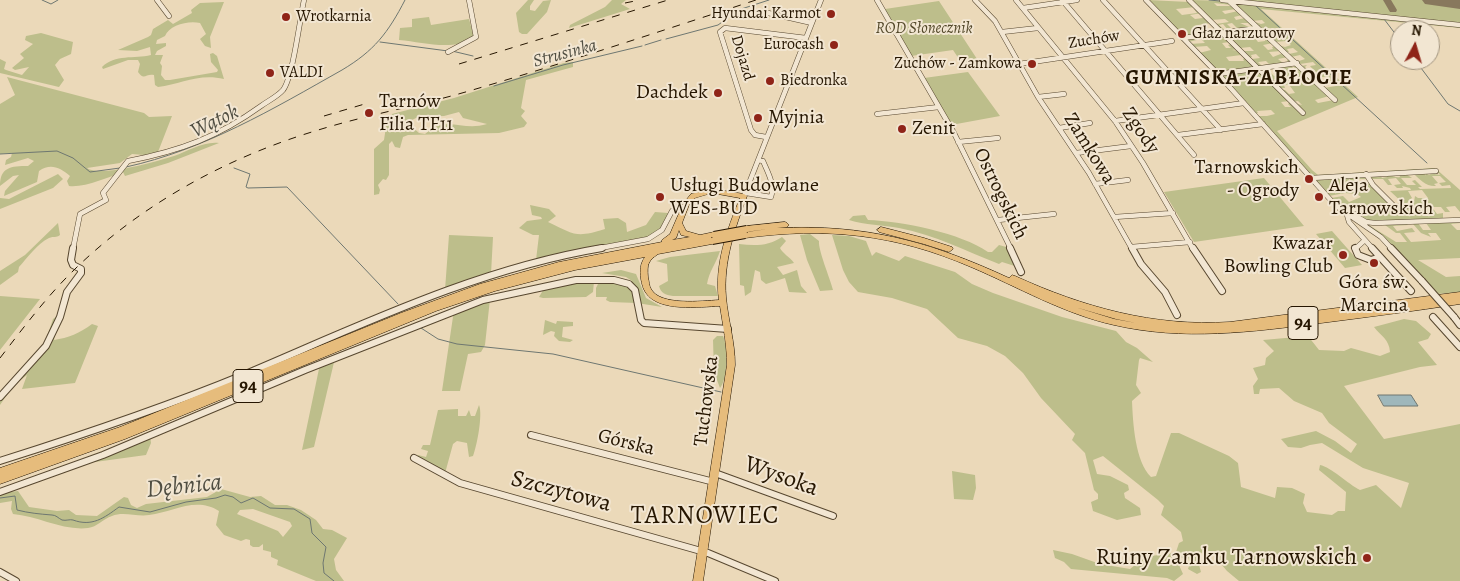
<!DOCTYPE html>
<html>
<head>
<meta charset="utf-8">
<style>
  body { margin:0 }
  #map { position:relative; width:1460px; height:581px; overflow:hidden; background:#ebd9b9; font-family:Alegreya,serif }
  canvas { display:block }
  .north { position:absolute; left:1390px; top:20px; width:50px; height:50px; box-sizing:border-box; background:#f2e6d2; border:1px solid #a0937e; border-radius:50%; rotate:6deg; font-size:14px; font-weight:700; line-height:20px; text-align:center; color:#261601 }
  .north::after { content:''; display:block; margin:auto; width:18px; height:22px; background:#8f2418; clip-path:polygon(50% 0,100% 100%,50% 72%,0 100%) }
</style>
</head>
<body>
<div id="map">
<canvas width="1460" height="581"></canvas>
<div class="north">N</div>
</div>
<script>
const c = document.querySelector('canvas').getContext('2d');
c.lineJoin = 'round';
function fill(path, color) { c.fillStyle = color; c.fill(path, 'evenodd'); }
function strokePath(path, color, width, dash) { c.strokeStyle = color; c.lineWidth = width; c.lineCap = dash ? 'butt' : 'round'; c.setLineDash(dash || []); c.stroke(path); }
function drawText(font, color, halo, rows, align = 'center') {
  c.font = font + ' Alegreya,serif'; c.lineWidth = 4; c.setLineDash([]); c.textBaseline = 'middle'; c.strokeStyle = halo; c.fillStyle = color; for (const [text, x, y, turn = 0] of rows) {
    c.save(); c.translate(x, y); c.rotate((+turn || 0) * Math.PI / 180); c.textAlign = isNaN(turn) ? turn : align; if (halo) c.strokeText(text, 0, 0); c.fillText(text, 0, 0); c.restore();
  }
}
fill(new Path2D(`
  M528,0H534L530,6V10L535,11L543,1L551,0L547,12L527,34H522L519,32L516,13Z
  M612,0H626L621,4L630,9L569,28L570,25L605,7Z
  M1148,0L1189,2L1195,7L1176,9L1182,15L1197,13L1194,9L1202,13L1190,15L1195,19L1203,18L1201,15L1203,16L1211,23L1198,25L1207,32L1215,29L1218,32L1184,37Z
  M1190,0L1228,1L1232,5L1214,3L1217,6H1233L1236,9L1222,11L1225,14L1238,11L1242,15L1234,17L1236,20L1245,18L1255,25L1253,28L1248,23H1240L1249,27L1239,30L1232,23L1227,24L1231,28L1228,30L1223,24L1219,25L1226,31L1222,32L1216,24L1229,22L1225,19L1211,20Z
  M1232,0H1460V24Z
  M939,1L979,62H976L977,64L963,65L953,50L911,56L885,9Z
  M224,2L210,37L211,48L205,46L200,39L206,34L200,23C189,20 169,25 165,36L157,40L156,44L166,43V46L157,51L155,55H163L160,63L162,66L161,75L165,80H170L217,72L218,70L211,62L210,54L213,53L217,56L224,79C199,73 181,84 158,87L155,85L154,75C146,73 144,81 138,72L140,64L138,60H128L103,69L102,67C115,54 134,59 151,55L150,47L137,51L118,50L148,37L151,35L153,29L168,20L173,24L192,13L191,10L200,3Z
  M1232,3L1460,25V28L1261,9L1358,97L1277,131L1312,170L1318,175L1435,168L1460,190V212L1455,206L1446,207L1450,212H1445L1441,207H1432L1437,214L1443,213V220L1372,222L1352,212L1407,207L1414,202L1415,196L1418,198H1428L1422,190L1408,191L1412,198L1405,205L1390,191L1411,190L1410,188L1402,186L1403,188H1397L1394,185L1401,184L1396,178L1388,179L1392,185H1388L1383,179H1372L1371,176L1380,175L1382,178L1387,177L1386,175C1392,175 1395,178 1400,177L1399,174H1406L1412,178H1401L1407,185H1416L1412,181L1415,180L1422,187H1418L1420,189L1451,188L1450,185L1442,186L1439,183L1446,182L1440,176H1432L1438,183L1434,184L1436,186C1427,187 1420,180 1413,173H1424L1426,176L1425,173L1429,175L1431,174L1429,173L1440,175L1436,170L1313,177L1257,116H1267L1275,114L1271,110L1257,111L1258,113H1255L1222,76L1259,70L1265,78H1258L1261,81L1268,80L1289,101L1281,102L1285,107H1291L1288,104L1290,102L1302,105L1298,101L1293,102L1282,90H1285L1289,94L1295,93L1290,86L1292,85H1284L1285,88H1281L1278,86L1288,81L1283,77L1272,80L1263,70L1267,69L1274,76L1280,74L1274,68L1291,66L1293,68L1288,69L1292,73L1299,72L1292,65H1297L1329,96L1315,100L1318,103L1334,100L1338,102L1324,88L1342,85L1337,80L1318,82L1315,79L1319,81L1328,80L1325,77H1313L1301,66L1307,65L1305,67L1313,75H1318L1310,66L1316,65L1313,62L1300,64L1293,59L1299,61L1305,59L1300,55L1291,57L1289,54L1298,52L1293,48L1287,49L1289,52H1286L1278,45L1285,47L1291,45L1286,41L1275,42L1266,32L1270,34L1283,32L1273,28L1260,29L1255,22L1261,24L1265,23L1262,20L1252,21Z
  M429,17L431,25L469,19L474,37C453,52 424,42 399,40L400,28L412,27V19Z
  M1256,29L1266,37L1255,38L1258,42L1265,41L1266,38L1273,43L1263,45L1268,50L1273,49L1272,47L1275,46L1281,51L1269,52L1273,57L1283,53L1288,57L1278,59L1283,63L1288,62L1287,60L1290,59L1294,63L1266,68L1263,65L1269,64L1266,61L1258,62L1263,67L1261,68L1252,59L1260,58L1256,54L1251,55L1252,57H1250L1243,51H1254L1250,47L1240,48L1230,38L1241,37L1237,34L1227,36L1226,33L1248,31L1253,36L1260,34Z
  M41,33L73,42L71,54L60,59L55,65L64,80L59,87L0,73V59L6,62L4,69L6,70L22,75L29,67L15,70L12,68L24,58L20,54L33,44L25,40L26,36Z
  M1222,34L1230,42L1222,43L1226,48H1231L1228,45L1232,44L1238,49L1232,50L1240,51L1241,55L1226,57L1229,61H1244L1243,59L1245,58L1257,67L1218,73L1199,53L1211,50L1207,46L1193,47L1190,44L1205,43L1201,39L1188,42L1186,39Z
  M573,62V67L526,80L521,108L525,111L521,116L527,123L524,127L499,133L408,135L403,137L400,148L395,147L392,141L389,144V175L386,180L383,179L378,185L380,190L379,194L374,195V149L384,140L386,127L392,114L454,98L564,63ZM459,112L463,118L487,124C461,132 447,114 425,134L419,133L409,124L410,121L418,117L444,116Z
  M968,72L1000,116L951,125L924,78Z
  M7,77L144,113L149,117L172,116L158,152L144,155L132,154L120,163L87,168C100,178 158,161 174,156C188,151 204,141 219,143L168,163L125,176L123,172C109,177 84,188 69,186L67,181L70,176C60,167 50,163 39,171L37,182L4,196L5,191L19,175L13,176L0,186C0,167 11,166 28,166L34,161L28,158L5,165L6,160L11,157L12,153L0,154V104L15,95Z
  M58,174L63,179L53,188L0,209V198L9,199Z
  M1363,175L1366,179H1354L1360,187H1367L1366,185L1369,183L1391,207L1343,209L1331,198L1343,196L1349,202L1361,197L1357,194L1345,193L1329,196L1314,180L1346,177L1351,181L1349,177Z
  M1264,178L1304,226L1194,242L1164,192Z
  M530,205L549,209L556,216L548,222C575,235 576,238 605,229L603,219L618,218L626,223L627,232L646,225L655,212L668,213L660,230L644,239L536,260L539,235H533L519,228L527,221L542,219L541,217L532,215Z
  M865,215L868,220C901,221 961,233 988,252H992L999,245L1010,248L1018,267L1002,262L999,264C966,251 935,235 899,228C883,225 865,225 849,220L853,216Z
  M1356,217L1396,242H1407L1400,233H1396L1385,225L1407,224L1408,225L1393,226L1397,231L1412,228L1415,232L1404,233L1411,242L1441,240L1436,233H1428L1431,237L1421,233L1413,224L1418,223L1423,230H1431L1426,223L1458,222L1460,223L1451,224L1457,230H1460V258L1418,260L1446,277L1460,276V292L1437,294L1388,241Z
  M58,223L60,235C56,238 54,236 49,238C37,244 27,258 19,267L18,272L0,285V271L25,255Z
  M1332,231L1362,265L1345,268L1316,234Z
  M810,234L819,241C818,250 830,278 833,290L820,291L807,260L800,235Z
  M449,235L493,237L491,274L445,290Z
  M832,235L849,236L866,241L872,256L876,252L899,261L905,256L955,272L972,284L993,293L1062,317L1116,331L1126,342L1137,348L1153,362L1140,358L1139,360L1136,385L1141,393L1132,401C1133,423 1135,461 1151,477L1156,476L1171,433H1179L1229,456L1238,463L1241,487L1275,498L1277,487L1292,488L1305,494L1303,503L1307,512L1332,515L1338,511H1345L1346,492L1319,470L1320,465C1331,467 1348,484 1360,490L1376,485L1401,508L1409,483L1363,468L1322,443L1310,445L1301,448L1288,447L1281,439L1316,431L1335,441L1351,453L1357,444L1329,423L1322,413L1294,401L1279,388L1260,389L1259,394H1254L1253,386L1258,379L1253,368L1265,365L1266,358L1274,351L1263,340L1308,336L1319,350L1344,351L1351,348L1380,356L1390,352C1389,339 1381,336 1374,327L1404,319L1416,321L1431,334L1428,339L1418,342L1437,365L1420,367L1344,386L1384,439L1460,424V581H1239L1227,571L1210,551L1196,554L1201,572L1197,574L1188,569L1190,563L1188,557L1179,558V565L1183,574L1174,581L1167,578L1071,569L1064,562L1055,558L1053,550L1072,554L1100,564L1130,569L1145,557C1156,555 1165,555 1176,552L1179,543L1183,541L1181,532L1161,515L1164,506L1158,500L1103,456L1093,460L1097,474L1110,476L1128,485L1129,490L1124,493L1125,498L1140,508L1141,515L1117,520L1093,511L1091,502L1098,499V494L1094,490L1085,453L1072,440L1075,434L1041,398L1023,373L1005,356L987,346L958,338L927,309L892,298L858,292L849,282L843,270Z
  M782,237L786,241L780,248C782,253 790,257 794,263L777,267L783,275L797,270L801,286L807,293L789,292L785,278L766,284L761,280L760,272L755,270L751,292L745,296L744,286L740,285L739,244C755,246 769,246 782,237Z
  M720,251C716,264 709,271 707,284L715,286L718,296H673C665,295 661,293 659,286L668,281L667,264L656,261L670,257Z
  M621,270L636,274L646,298L662,307L637,303L610,302L606,300L607,297H596V288L599,282L630,285L632,281L626,277L602,273Z
  M574,281L594,282L593,292L586,297L543,298L539,297L545,287Z
  M0,296L40,299L0,350Z
  M490,299L485,345L481,352L468,354L460,391H442L454,310Z
  M59,315L54,340C68,338 80,333 92,324L98,326L75,383L22,389L27,375L13,386L0,405V392L9,385L20,370L39,352L45,343L53,319Z
  M545,320L556,324L557,321L573,322V326L563,327L562,337L573,340L570,342L559,341L554,336L555,332L551,331L543,335Z
  M717,336H723C728,346 728,379 720,388L714,372L713,340Z
  M335,358L314,447L302,450L320,364Z
  M479,405C483,414 477,446 473,456L469,457L467,443L457,441L453,444L444,477L416,459L418,455L426,457L428,451L421,449L423,445H430L438,410L458,409V416H466L469,410L471,416H475Z
  M150,436L151,443L146,455L95,462L94,458Z
  M952,471L975,475L976,488L973,500L954,499Z
  M221,489L250,497L261,496L275,505H287L301,510L316,520L323,529L332,530L347,538L334,559L336,570L344,581H316L277,565L278,560L271,557V552L263,550V544L259,547H253L250,545V540L246,539L241,541L224,535L216,525L219,511C196,496 173,512 149,515C137,517 123,511 112,516C103,519 97,527 88,528C63,531 38,516 13,514L11,509L12,501L0,503V493L18,491L29,507L57,511L69,510L76,515L97,516L124,497L128,498L131,505L137,508L146,504L207,497ZM253,509L290,522L292,526L283,537L278,531L237,514L240,510Z`), '#bdbe8b');
const water = new Path2D(`
  M1378,395H1411L1418,406H1384Z`);
fill(water, '#9eb7bb');
strokePath(water, '#6e7771', 1);
strokePath(new Path2D(`
  M42,0L51,4L58,0
  M1209,0L1220,1
  M1255,5L1427,163
  M1384,19L1400,40
  M666,39L718,25L725,20L729,13L769,0
  M380,42L448,51
  M645,45L661,40
  M452,51L473,56
  M1415,60L1448,104L1460,111
  M494,86L563,65L642,46
  M0,154L57,151L73,158L90,172L120,168
  M126,167C204,150 273,109 342,70C374,51 388,33 405,0
  M234,168L250,174L246,187L248,188L287,187L398,304
  M421,328L438,339L457,344L553,354L721,392
  M0,498L15,496L17,510C29,513 39,514 52,515C56,515 58,518 62,520C66,521 70,519 73,520C92,527 104,518 119,507L150,512L186,502L216,498L225,495L233,497L241,503L253,498L270,508L294,509L310,519L312,533L326,547L323,563L324,573L334,581`), '#6e7771', 1);
fill(new Path2D(`
  M1383,0H1391L1397,10L1396,12H1390Z`), '#88785d');
fill(new Path2D(`
  M1422,0H1460V9L1425,4Z`), '#88785d');
const minorFar1 = new Path2D(`
  M157,0L169,16
  M877,0L954,133L1011,249
  M975,0L995,21L1038,97L1089,173L1132,249
  M1016,0L1115,121L1143,163L1193,249
  M1062,0L1194,155
  M1103,0L1221,130
  M1146,0L1218,74L1336,206L1381,237L1392,249
  M1189,0L1303,113
  M1222,0L1460,25
  M1229,1L1335,100
  M1023,8L1077,0
  M768,13L812,23
  M1002,32L1038,28
  M1183,38L1258,28
  M448,52L476,37L469,0
  M1019,64L1172,41
  M1218,74L1297,63
  M1038,97L1064,94
  M877,114L939,107
  M1115,121L1244,103
  M1059,128L1090,123
  M1178,135L1263,124
  M766,137L755,135L751,130L720,32L725,28L806,38
  M958,142L998,138
  M1076,153L1131,146
  M1366,174L1373,185L1395,207
  M1311,178L1436,171
  M1095,184L1128,180
  M746,193L771,197C775,184 768,173 763,161L758,160
  M744,196L821,0
  M1342,210L1407,206
  M1347,215L1349,222L1373,249
  M1356,216L1366,222L1375,223L1460,220
  M1114,217L1173,213
  M998,220L1054,214
  M1131,247L1190,242
  M73,249L80,214L106,200L103,193L128,161C180,151 218,137 261,106C268,101 278,96 283,90C293,77 300,18 304,0
  M595,249L648,239L662,230L672,211L684,208
  M1355,249L1365,240`);
const minor = new Path2D(`
  M1010,248L1021,272
  M1132,248L1141,264L1165,292L1177,315
  M1193,248L1222,291
  M1355,248L1358,255L1371,260L1380,257
  M1372,248L1411,291
  M1391,248L1422,281
  M1433,317L1460,347
  M1454,317L1460,325
  M0,397L46,346L60,317L67,292L81,273V269L73,265L71,260L73,248
  M531,435L714,482
  M414,458L460,483L708,553L775,581
  M0,461C82,435 163,408 243,375C359,326 476,269 602,248
  M715,473L833,516
  M0,492L103,455L305,370L483,300L576,280H614L629,284L635,290L641,320L644,323L728,329
  M0,572L16,581`);
const major = new Path2D(`
  M712,189L744,194L747,196C735,228 723,262 726,297C728,320 735,342 735,365L703,581H693L727,365C727,345 723,326 720,306C699,307 659,312 646,293C643,289 642,284 641,279C640,270 640,264 645,257L575,270L495,291L436,311L125,439L0,484V468L120,427L401,313L480,284L559,262L662,242V240L670,234L683,204L691,194ZM712,193L740,198C727,230 714,265 719,300C702,301 660,306 651,289C649,286 649,281 648,277C647,264 648,261 658,254L712,244L716,241L712,238L662,248L717,237L718,235L717,233L714,232L700,235L686,231L682,223L689,205L695,198ZM679,230L681,235L690,237L672,240L676,238Z
  M785,222L787,223L789,225L787,227L777,228C865,224 929,241 1009,278L1012,275L1015,276C1083,307 1154,327 1230,322L1460,292V298L1293,321L1460,298V304C1414,311 1368,317 1321,323C1252,332 1183,341 1114,325C1064,314 1018,287 971,267C895,234 826,227 745,238L741,235L745,232L768,229L747,232L743,229L747,226ZM1075,307L1116,319L1136,323L1114,319Z
  M881,227L924,238L952,247L953,249L949,252L924,244L879,232L877,230Z`);
strokePath(minorFar1, '#57472f', 5.5);
strokePath(minor, '#57472f', 8);
strokePath(major, '#261601', 1);
strokePath(minorFar1, '#f2e6d2', 4.5);
strokePath(minor, '#f2e6d2', 6);
fill(major, '#e6bc7c');
strokePath(new Path2D(`
  M625,3L640,0
  M459,64L668,0
  M324,116L368,103
  M0,358C24,327 47,296 75,269C142,204 226,158 315,131C366,115 418,106 469,91C565,63 661,31 756,0`), '#261601', 1, [8, 8]);
const minorBridge = new Path2D(`
  M1422,281L1454,317`);
const majorBridge = new Path2D(`
  M714,235L747,229
  M712,241L745,235`);
strokePath(minorBridge, '#57472f', 8, []);
strokePath(majorBridge, '#261601', 8, []);
strokePath(minorBridge, '#f2e6d2', 6);
strokePath(majorBridge, '#e6bc7c', 6);
for (const [x, y, r, color] of [
  [831,14,5,"#8f2418"],
  [286,17,5,"#8f2418"],
  [1182,34,5,"#8f2418"],
  [834,45,5,"#8f2418"],
  [1032,64,5,"#8f2418"],
  [270,73,5,"#8f2418"],
  [770,81,5,"#8f2418"],
  [718,93,5,"#8f2418"],
  [369,113,5,"#8f2418"],
  [758,118,5,"#8f2418"],
  [902,129,5,"#8f2418"],
  [1309,179,5,"#8f2418"],
  [660,197,5,"#8f2418"],
  [1319,197,5,"#8f2418"],
  [1343,255,5,"#8f2418"],
  [1374,263,5,"#8f2418"],
  [1367,558,5,"#8f2418"]
]) { const dot = new Path2D(); dot.arc(x, y, r, 0, 2 * Math.PI); c.fillStyle = color; c.fill(dot); strokePath(dot, '#f2e6d2', 2); }
drawText('16px', '#261601', '#f2e6d2', [
  ["Hyundai Karmot",821,14,"right"],
  ["Wrotkarnia",296,17],
  ["Głaz narzutowy",1192,34],
  ["Eurocash",824,45,"right"],
  ["Zuchów - Zamkowa",1022,64,"right"],
  ["VALDI",280,73],
  ["Biedronka",780,81]
], 'left');
drawText('italic 16px', '#53482a', '#f2e6d2', [
  ["ROD Słonecznik",924,29]
]);
drawText('16px', '#261601', '#f2e6d2', [
  ["Zuchów",1094,40,-9],
  ["Dojazd",742,58,73]
]);
drawText('italic 18px', '#504e42', '#f2e6d2', [
  ["Strusinka",565,54,-15]
]);
for (const [x, y, w] of [
  [1303,323,30],
  [248,386,30]
]) { const box = new Path2D(); box.roundRect(x - w / 2, y - 16.5, w, 33, 4); c.fillStyle = '#f2e6d2'; c.fill(box); strokePath(box, '#261601', 1); }
drawText('bold 19px', '#261601', null, [
  ["94",1303,323],
  ["94",248,386]
]);
drawText('20px', '#261601', '#f2e6d2', [
  ["Dachdek",708,93,"right"],
  ["Tarnów",379,102],
  ["Filia TF11",379,125],
  ["Myjnia",768,118],
  ["Zenit",912,129],
  ["Tarnowskich",1299,168,"right"],
  ["- Ogrody",1299,191,"right"],
  ["Usługi Budowlane",670,186],
  ["WES-BUD",670,209],
  ["Aleja",1329,186],
  ["Tarnowskich",1329,209],
  ["Kwazar",1333,244,"right"],
  ["Bowling Club",1333,267,"right"],
  ["Góra św.",1374,283,"center"],
  ["Marcina",1374,306,"center"]
], 'left');
drawText('20px', '#261601', '#f2e6d2', [
  ["Zgody",1140,131,56],
  ["Zamkowa",1089,149,58],
  ["Ostrogskich",1000,194,64],
  ["Tuchowska",707,401,-83],
  ["Górska",626,443,14]
]);
c.letterSpacing = '1px';
drawText('bold 21px', '#261601', '#f2e6d2', [
  ["GUMNISKA-ZABŁOCIE",1239,79]
]);
c.letterSpacing = '0px';
drawText('italic 21px', '#504e42', '#f2e6d2', [
  ["Wątok",215,122,-26]
]);
drawText('24px', '#261601', '#f2e6d2', [
  ["Wysoka",781,477,20],
  ["Szczytowa",561,492,15]
]);
drawText('24px', '#261601', '#f2e6d2', [
  ["Ruiny Zamku Tarnowskich",1357,558]
], 'right');
drawText('italic 25px', '#504e42', '#f2e6d2', [
  ["Dębnica",184,487,-6]
]);
c.letterSpacing = '1px';
drawText('25px', '#261601', '#f2e6d2', [
  ["TARNOWIEC",705,517]
]);
c.letterSpacing = '0px';
</script>
</body>
</html>
